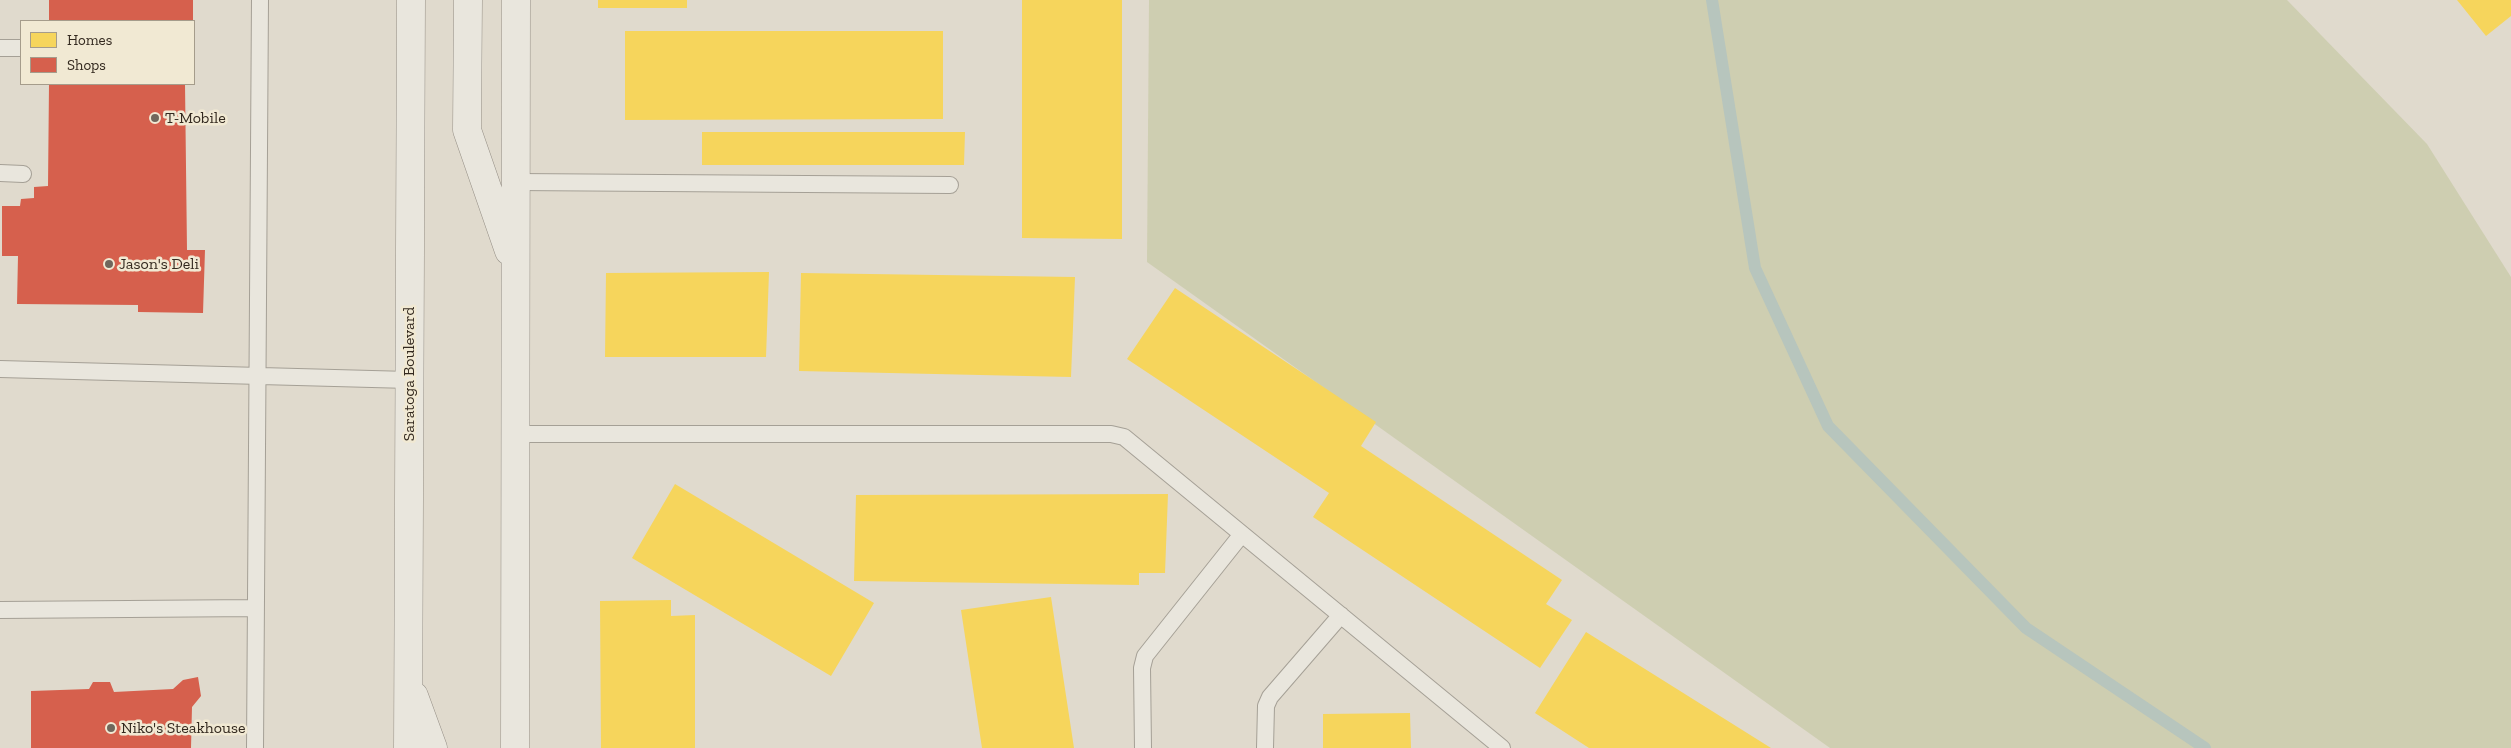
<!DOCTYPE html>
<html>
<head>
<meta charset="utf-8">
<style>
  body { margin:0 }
  #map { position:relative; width:2511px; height:748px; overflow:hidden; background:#e0dacd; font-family:"Zilla Slab",serif }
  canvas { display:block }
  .legend { position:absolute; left:20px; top:20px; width:175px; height:65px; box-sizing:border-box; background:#f1e9d3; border:1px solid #a59c8b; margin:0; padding:6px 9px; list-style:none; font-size:15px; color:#33291f }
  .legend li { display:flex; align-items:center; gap:10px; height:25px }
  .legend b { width:25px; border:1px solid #a59c8b }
</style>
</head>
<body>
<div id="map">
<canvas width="2511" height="748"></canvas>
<ul class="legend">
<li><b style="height:14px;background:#f6d55c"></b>Homes</li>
<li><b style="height:14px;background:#d6604d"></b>Shops</li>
</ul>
</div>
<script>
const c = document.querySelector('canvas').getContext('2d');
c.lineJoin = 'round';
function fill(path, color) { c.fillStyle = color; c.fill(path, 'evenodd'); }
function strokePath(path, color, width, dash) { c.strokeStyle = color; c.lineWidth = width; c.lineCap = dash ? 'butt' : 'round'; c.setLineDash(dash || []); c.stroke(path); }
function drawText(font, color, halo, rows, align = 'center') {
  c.font = font + ' "Zilla Slab",serif'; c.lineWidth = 5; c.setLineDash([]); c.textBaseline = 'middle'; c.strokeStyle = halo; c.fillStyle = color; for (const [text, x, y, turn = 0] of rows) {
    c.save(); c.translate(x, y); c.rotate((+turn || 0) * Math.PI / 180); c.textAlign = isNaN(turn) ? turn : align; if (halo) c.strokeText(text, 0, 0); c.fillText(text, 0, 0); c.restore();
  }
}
fill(new Path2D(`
  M1149,0H2287L2427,144L2511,277V748H1830L1147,262Z`), '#ceceb1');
fill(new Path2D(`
  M598,0H687V8H598Z
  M1022,0H1122V239L1022,238Z
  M2457,0H2511V16L2486,36Z
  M625,31H943V119L625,120Z
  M702,132H965L964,165H702Z
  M769,272L766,357H605L606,273Z
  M801,273L1075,277L1071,377L799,371Z
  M1175,288L1376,422L1361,446L1562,580L1546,604L1572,620L1540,668L1313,517L1329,493L1127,359Z
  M675,484L874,603L831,676L632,558Z
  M1168,494L1165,573H1139V585L854,581L856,495Z
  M1051,597L1074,748H982L961,610Z
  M671,600V616L695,615V748H601L600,601Z
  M1586,632L1771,748H1589L1535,713Z
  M1410,713L1411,748H1323V714Z`), '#f6d55c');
fill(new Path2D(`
  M49,0H193V21H49Z
  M49,84H185L187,250H205L203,313L138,312V305L17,304L18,256H2V206H20L21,199L34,198V187L48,186Z
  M198,677L201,696L192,707L191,748H31V691L89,689L93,682H110L114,692L173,689L183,680Z`), '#d6604d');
strokePath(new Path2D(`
  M1712,0L1755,268L1828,426L2026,628L2205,748`), '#b7c5bd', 12);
const service = new Path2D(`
  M0,48H21
  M0,173L23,174
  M516,182L950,185
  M0,369L409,380
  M515,434H1111L1124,437L1502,748
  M0,610L256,608
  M255,748L260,0
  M1143,748L1142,668L1145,656L1242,534
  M1265,748L1266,706L1270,697L1341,615`);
const secondary = new Path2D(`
  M468,0L467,130L509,251
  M414,696L433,748
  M408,748L411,0
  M515,748L516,0`);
strokePath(service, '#a5a096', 18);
strokePath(secondary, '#958f86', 29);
strokePath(service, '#e9e6dd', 16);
strokePath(secondary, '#e9e6dd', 28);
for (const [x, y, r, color] of [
  [155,118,5,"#70675c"],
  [109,264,5,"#70675c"],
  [111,728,5,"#70675c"]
]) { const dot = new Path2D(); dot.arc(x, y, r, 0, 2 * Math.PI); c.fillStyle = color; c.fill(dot); strokePath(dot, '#f1e9d3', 2); }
drawText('16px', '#33291f', '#f1e9d3', [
  ["T-Mobile",165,118],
  ["Jason's Deli",119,264],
  ["Niko's Steakhouse",121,728]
], 'left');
drawText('16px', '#33291f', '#f1e9d3', [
  ["Saratoga Boulevard",409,374,-90]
]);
</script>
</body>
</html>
